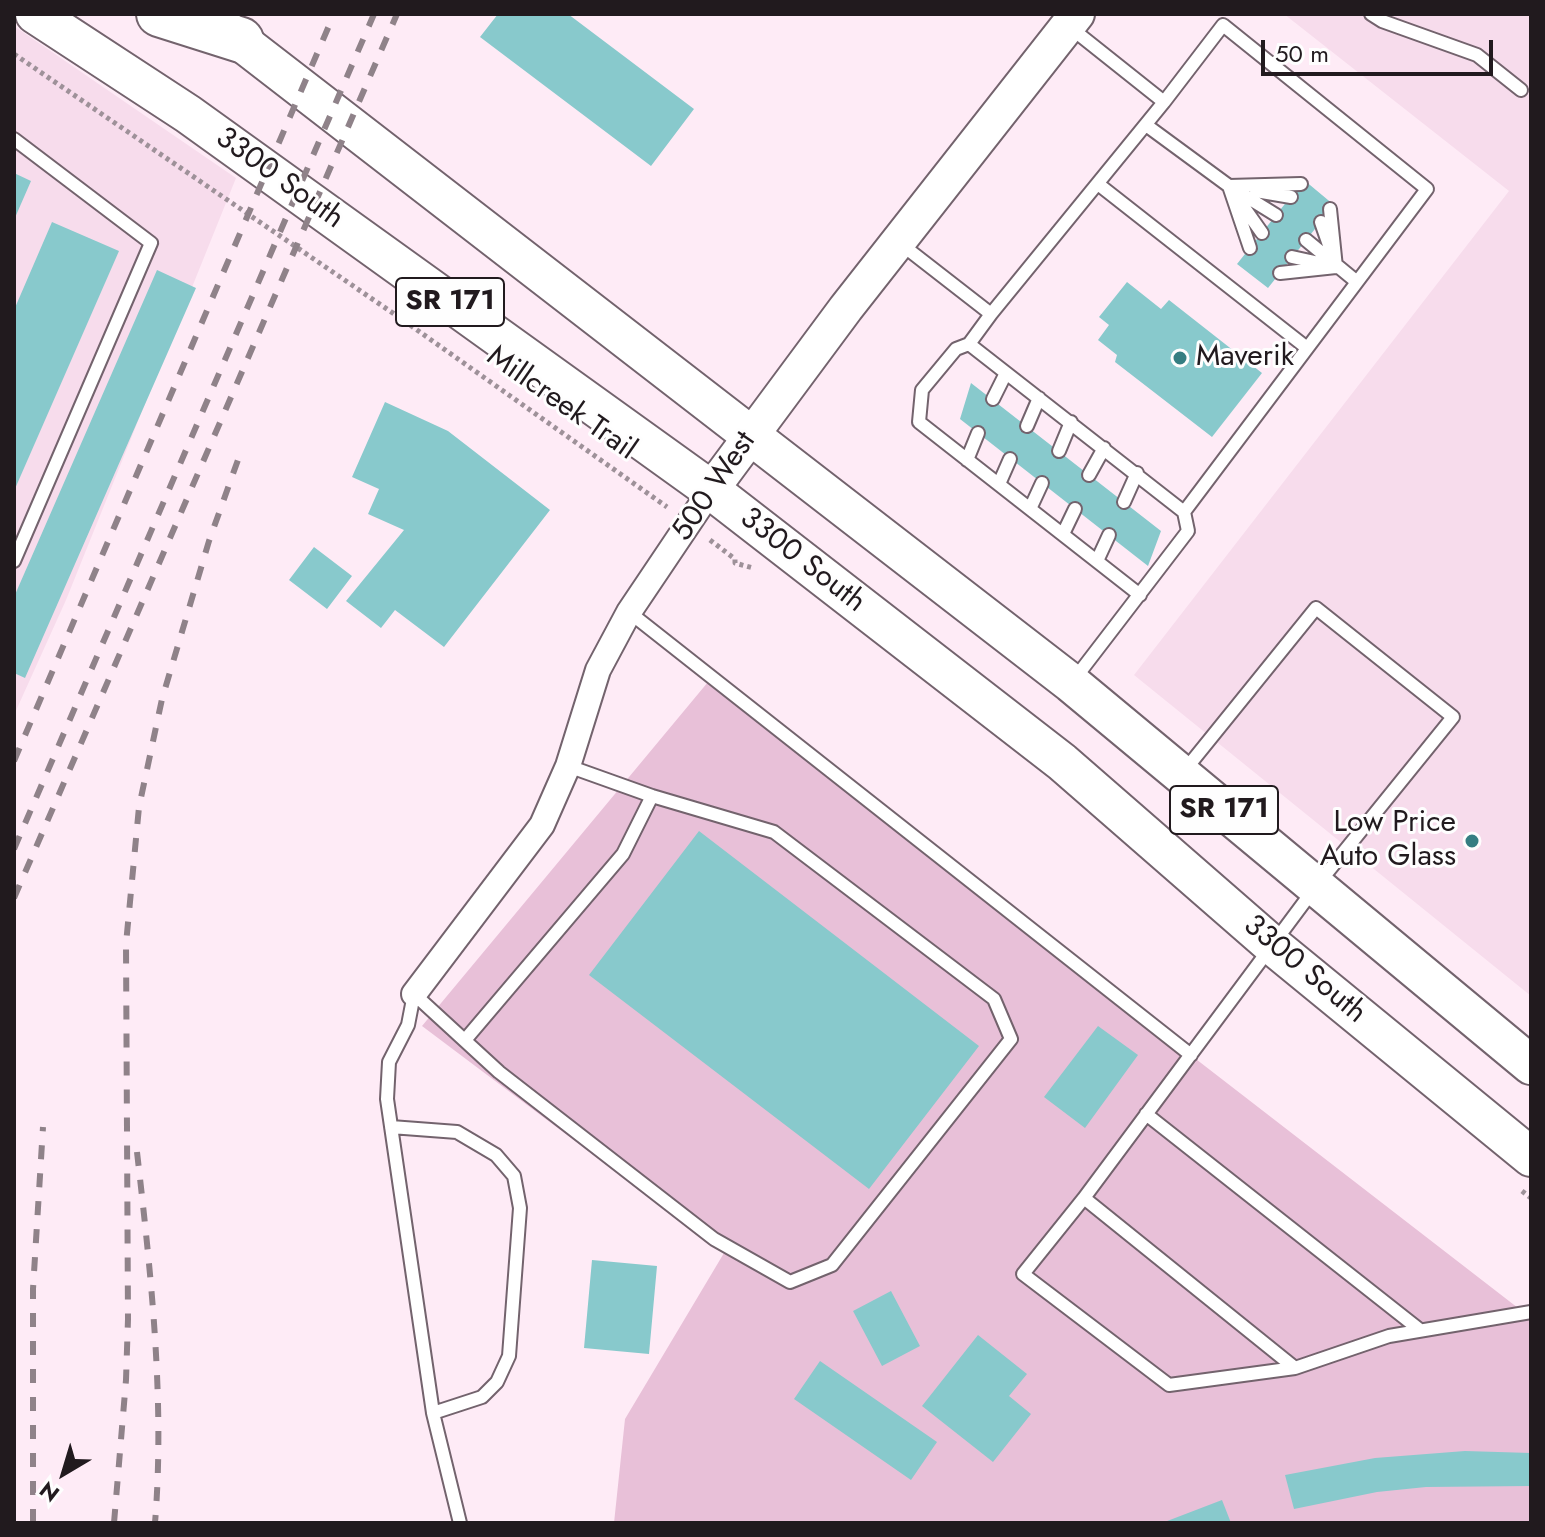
<!DOCTYPE html>
<html>
<head>
<meta charset="utf-8">
<style>
  body { margin:0 }
  #map { position:relative; width:1545px; height:1537px; overflow:hidden; background:#feebf6; font-family:Jost,sans-serif }
  canvas { display:block }
  .frame { position:absolute; inset:0; border:16px solid #211a1e; pointer-events:none }
  .north { position:absolute; left:24px; top:1433px; width:80px; height:80px; -webkit-text-stroke:6px #fefefe; paint-order:stroke; rotate:218deg; font-size:22px; font-weight:700; line-height:32px; text-align:center; color:#211a1e }
  .north::after { content:''; display:block; margin:auto; width:28px; height:36px; background:#211a1e; clip-path:polygon(50% 0,100% 100%,50% 72%,0 100%) }
  .scale { position:absolute; left:1261px; top:40px; width:232px; height:36px; box-sizing:border-box; border:4px solid #211a1e; border-top:0; padding-left:10px; font-size:24px; line-height:28px; white-space:nowrap; color:#211a1e; -webkit-text-stroke:6px #fefefe; paint-order:stroke }
</style>
</head>
<body>
<div id="map">
<canvas width="1545" height="1537"></canvas>
<div class="frame"></div>
<div class="north">N</div>
<div class="scale">50 m</div>
</div>
<script>
const c = document.querySelector('canvas').getContext('2d');
c.lineJoin = 'round';
function fill(path, color) { c.fillStyle = color; c.fill(path, 'evenodd'); }
function strokePath(path, color, width, dash) { c.strokeStyle = color; c.lineWidth = width; c.lineCap = dash ? 'butt' : 'round'; c.setLineDash(dash || []); c.stroke(path); }
function drawText(font, color, halo, rows, align = 'center') {
  c.font = font + ' Jost,sans-serif'; c.lineWidth = 6; c.setLineDash([]); c.textBaseline = 'middle'; c.strokeStyle = halo; c.fillStyle = color; for (const [text, x, y, turn = 0] of rows) {
    c.save(); c.translate(x, y); c.rotate((+turn || 0) * Math.PI / 180); c.textAlign = isNaN(turn) ? turn : align; if (halo) c.strokeText(text, 0, 0); c.fillText(text, 0, 0); c.restore();
  }
}
fill(new Path2D(`
  M1284,14H1531V996L1134,675L1509,191Z
  M14,26L236,178L66,600L14,715Z`), '#f7dcec');
fill(new Path2D(`
  M708,682L1531,1318V1523H614L625,1419L724,1253L422,1026Z`), '#e8c0d8');
fill(new Path2D(`
  M498,14H568L694,109L651,166L480,37Z
  M14,173L31,181L14,220Z
  M1304,180L1334,205L1268,288L1237,264Z
  M52,222L119,251L14,491V310Z
  M157,270L196,288L25,678L14,673V597Z
  M1127,282L1161,309L1169,300L1262,373L1212,437L1115,362L1117,355L1098,340L1109,325L1099,317Z
  M971,383L1161,531L1148,566L960,419Z
  M385,402L448,431L550,510L444,647L395,610L381,628L346,601L404,530L368,514L379,489L352,477Z
  M314,547L352,576L327,609L289,580Z
  M699,831L979,1046L869,1189L589,975Z
  M1098,1026L1138,1055L1085,1128L1044,1097Z
  M592,1260L657,1266L649,1354L584,1348Z
  M891,1291L920,1346L882,1366L853,1311Z
  M978,1335L1027,1374L1009,1396L1031,1414L993,1462L922,1406Z
  M820,1361L937,1442L911,1480L794,1399Z
  M1465,1451L1531,1453V1486L1426,1487L1377,1492L1294,1509L1285,1475L1375,1458Z
  M1222,1500L1231,1523H1162Z`), '#88c9cc');
const lane = new Path2D(`
  M1371,14L1382,21L1477,55L1521,90
  M1164,102L1223,25L1427,189L1184,512
  M1146,125L1229,186L1276,215
  M14,139L151,243L14,561
  M1098,184L1307,348
  M1229,186L1301,184
  M1229,186L1250,248
  M1256,191L1291,197
  M1238,199L1262,233
  M1330,209L1336,267
  M1321,222L1329,245
  M1306,240L1357,282
  M901,244L991,314L969,344L1184,512L1188,531L1073,681
  M1292,257L1324,264
  M1280,273L1336,267
  M991,314L1164,102L1071,28
  M969,344L956,349L922,390L919,422L1140,595
  M993,399L1006,373
  M1027,426L1039,398
  M1059,451L1071,422
  M967,460L978,433
  M1089,475L1104,448
  M999,484L1010,459
  M1124,502L1137,473
  M1030,509L1042,483
  M1063,534L1075,509
  M1097,561L1109,535
  M629,612L1191,1055
  M1185,770L1316,608L1453,717L1317,885L1084,1198L1295,1368L1389,1336L1531,1312
  M465,1040L623,854L652,796
  M1146,1114L1420,1330
  M391,1127L457,1132L496,1155L514,1176L520,1208L509,1356L497,1382L482,1397L433,1413
  M1084,1198L1023,1274L1169,1385L1295,1368
  M460,1523L433,1413L387,1099L389,1062L408,1025L414,994L499,1072L714,1239L790,1282L832,1265L1011,1039L994,999L774,832L652,796L568,766`);
const street = new Path2D(`
  M414,994L542,825L568,766L598,670L629,612L711,490`);
const secondary = new Path2D(`
  M711,490L846,308L1077,14`);
const primary = new Path2D(`
  M35,14L188,114L711,490L1062,762L1272,945L1531,1157
  M217,23L1071,683L1531,1065`);
const highway = new Path2D(`
  M159,14L241,40`);
strokePath(lane, '#73636d', 16);
strokePath(street, '#73636d', 28);
strokePath(secondary, '#73636d', 38);
strokePath(primary, '#73636d', 42);
strokePath(highway, '#73636d', 48);
strokePath(new Path2D(`
  M14,54L403,320L667,507
  M710,540L735,559V563L753,568
  M1522,1191L1531,1198`), '#9e9199', 5, [4, 4]);
strokePath(lane, '#fff', 12);
strokePath(street, '#fff', 24);
strokePath(secondary, '#fff', 34);
strokePath(primary, '#fff', 38);
strokePath(highway, '#fff', 44);
strokePath(new Path2D(`
  M14,761L334,14
  M14,849L374,14
  M14,898L397,14
  M137,1152C151,1275 165,1400 155,1523
  M33,1523V1289L43,1127
  M114,1523L126,1380L128,1319L126,944L139,807L162,699L209,541L239,457`), '#8f8289', 6, [14, 14]);
for (const [x, y, r, color] of [
  [1180,358,8,"#357e82"],
  [1472,841,8,"#357e82"]
]) { const dot = new Path2D(); dot.arc(x, y, r, 0, 2 * Math.PI); c.fillStyle = color; c.fill(dot); strokePath(dot, '#fefefe', 3); }
for (const [x, y, w] of [
  [450,302,108],
  [1224,810,108]
]) { const box = new Path2D(); box.roundRect(x - w / 2, y - 24, w, 48, 6); c.fillStyle = '#fefefe'; c.fill(box); strokePath(box, '#211a1e', 2); }
drawText('bold 28px', '#211a1e', null, [
  ["SR 171",450,302],
  ["SR 171",1224,810]
]);
drawText('30px', '#211a1e', '#fefefe', [
  ["3300 South",279,179,36],
  ["Millcreek Trail",561,404,35],
  ["500 West",715,487,-56],
  ["3300 South",802,561,38],
  ["3300 South",1304,970,40]
]);
drawText('30px', '#211a1e', '#fefefe', [
  ["Maverik",1196,358],
  ["Low Price",1456,824,"right"],
  ["Auto Glass",1456,858,"right"]
], 'left');
</script>
</body>
</html>
